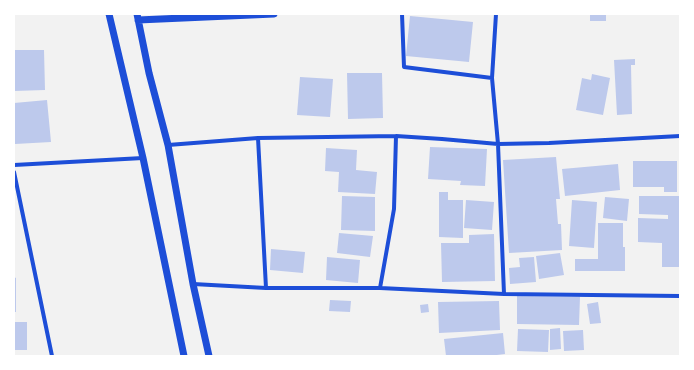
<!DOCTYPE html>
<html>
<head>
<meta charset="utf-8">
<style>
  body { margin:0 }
  #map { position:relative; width:694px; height:370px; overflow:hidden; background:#f2f2f2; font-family:"Noto Sans",sans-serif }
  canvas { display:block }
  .frame { position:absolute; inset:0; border:15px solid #fff; pointer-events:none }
</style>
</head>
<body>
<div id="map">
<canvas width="694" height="370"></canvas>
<div class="frame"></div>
</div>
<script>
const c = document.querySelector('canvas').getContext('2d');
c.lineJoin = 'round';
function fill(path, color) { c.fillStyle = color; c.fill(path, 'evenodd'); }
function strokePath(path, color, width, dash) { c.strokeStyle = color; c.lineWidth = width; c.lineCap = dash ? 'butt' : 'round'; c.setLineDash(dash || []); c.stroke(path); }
fill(new Path2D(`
  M590,14H606V21H590Z
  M410,16L473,22L469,62L406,56Z
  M14,50H44L45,90L14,91Z
  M635,59V65H631L632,114L617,115L614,60Z
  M347,73H382L383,118L348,119Z
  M592,74L610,78L603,115L576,110L582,78L591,80Z
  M300,77L333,79L330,117L297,115Z
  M47,100L51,142L15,144L14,103Z
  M430,147L487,149L485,186L460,185L461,181L428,179Z
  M326,148L357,150L356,170L377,172L375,194L338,192L339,172L325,171Z
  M556,157L560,199H556L558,224H561L562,250L509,253L503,160Z
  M633,161H677V192H664V187H633Z
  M618,164L620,190L565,196L562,169Z
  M439,192H448V200H463V238L439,237Z
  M342,196L375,197V231L341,230Z
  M639,196H680V267H662V243L638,242V218L668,219V215L639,214Z
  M605,197L629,199L627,221L603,218Z
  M466,200L494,202L492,230L464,228Z
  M572,200L597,202L594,248L569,246Z
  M598,223H623V247H625V271H575V259H598Z
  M339,233L373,236L370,257L337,253Z
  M494,234L495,281L442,282L441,243H469V235Z
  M271,249L305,252L303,273L270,270Z
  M560,253L564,275L539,279L536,256Z
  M327,257L360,260L358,283L326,280Z
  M534,257L536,282L510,284L509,268L520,267L519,258Z
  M14,277L16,278V312H14Z
  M517,296L580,297L579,325L517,324Z
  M330,300L351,301L350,312L329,311Z
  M499,301L500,330L439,333L438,302Z
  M598,302L601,323L590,324L587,304Z
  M428,304L429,312L421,313L420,305Z
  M14,322H27V350H14Z
  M560,328L561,349L550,350V329Z
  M518,329L549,330L548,352L517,351Z
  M583,330L584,350L564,351L563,331Z
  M503,333L505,354L489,356H446L444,339Z`), '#bdc9ec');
strokePath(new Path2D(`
  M402,14L404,67L492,78
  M496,14L492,78L498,144L504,294
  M258,138L266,288
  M168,145L258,138L396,136L442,139L498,144L549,143L680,136
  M14,165L143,158
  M14,172L52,356
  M193,284L266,288H380L504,294L680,296
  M380,288L394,209L396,136`), '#1d4ed8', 4);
strokePath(new Path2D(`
  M109,14L143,158L184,356
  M137,14L149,73L168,145L193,284L209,356
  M138,20L274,14`), '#1d4ed8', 7);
</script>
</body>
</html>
